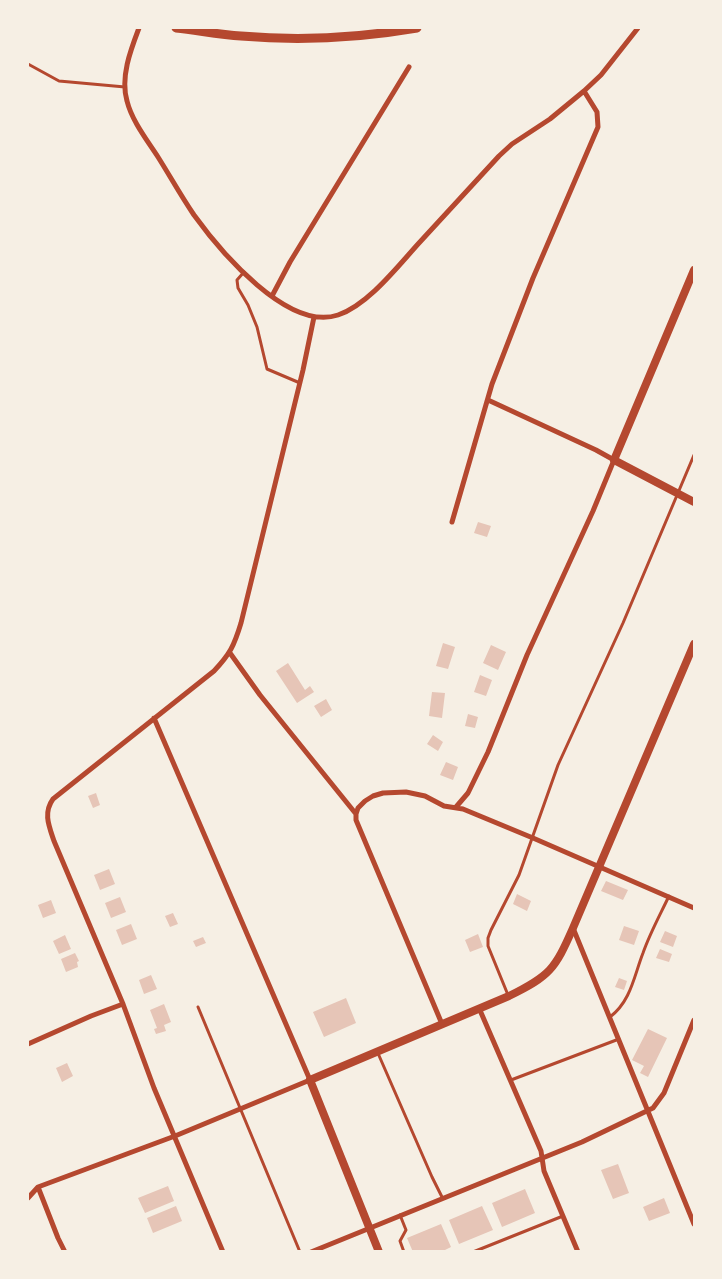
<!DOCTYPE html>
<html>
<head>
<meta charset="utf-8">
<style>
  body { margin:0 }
  #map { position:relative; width:722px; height:1279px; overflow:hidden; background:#f6efe4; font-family:"Work Sans",sans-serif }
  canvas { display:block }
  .frame { position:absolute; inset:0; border:29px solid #f6efe4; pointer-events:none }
</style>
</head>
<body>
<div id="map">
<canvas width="722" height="1279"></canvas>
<div class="frame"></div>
</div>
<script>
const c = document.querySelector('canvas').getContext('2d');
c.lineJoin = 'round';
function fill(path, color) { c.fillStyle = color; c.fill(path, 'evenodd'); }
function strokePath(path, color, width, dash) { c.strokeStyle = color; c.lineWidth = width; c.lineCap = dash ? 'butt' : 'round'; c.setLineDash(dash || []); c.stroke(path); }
fill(new Path2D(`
  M478,522L491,526L487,537L474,533Z
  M443,643L455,647L448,669L436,666Z
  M491,645L506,652L498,670L483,663Z
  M288,663L305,690L310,686L314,692L297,703L276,671Z
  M480,675L492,680L486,696L474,692Z
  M432,692L445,693L442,718L429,716Z
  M326,699L332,710L321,717L314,706Z
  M468,714L478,717L475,728L465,726Z
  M433,735L443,742L438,751L427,744Z
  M446,762L458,767L453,780L440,775Z
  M96,793L100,805L93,808L88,796Z
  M109,869L115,884L100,890L94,875Z
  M606,881L628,890L623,900L601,891Z
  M517,894L531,901L527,911L513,904Z
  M120,897L126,912L111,918L105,903Z
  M51,900L56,913L43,918L38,905Z
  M173,913L178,924L170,927L165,916Z
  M131,924L137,939L122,945L116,930Z
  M624,926L639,931L634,945L619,940Z
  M665,931L677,936L673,947L660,942Z
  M478,934L483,947L470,952L465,940Z
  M65,935L71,949L59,954L53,941Z
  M203,937L206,943L196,947L193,941Z
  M660,949L672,954L669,962L656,958Z
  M75,953L79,961L77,962L78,967L66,972L61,959Z
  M151,975L157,989L144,994L139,980Z
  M619,978L627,981L624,990L615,987Z
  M346,998L356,1023L324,1037L313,1012Z
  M164,1004L171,1022L164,1025L166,1031L156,1034L154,1029L157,1028L150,1010Z
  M648,1029L667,1038L648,1077L640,1073L644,1066L632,1060Z
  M67,1063L73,1076L62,1082L56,1068Z
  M618,1164L629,1193L613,1199L601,1170Z
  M168,1186L174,1201L145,1213L138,1198Z
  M525,1189L535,1213L502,1227L492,1203Z
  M664,1198L670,1213L649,1221L643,1207Z
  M176,1206L182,1221L153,1233L147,1218Z
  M482,1206L493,1230L459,1244L449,1220Z
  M441,1224L451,1247L441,1252H413L407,1238Z`), '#e6c5b7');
strokePath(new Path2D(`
  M28,64L59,81L125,87
  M244,272L237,280L238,288L248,305L257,327L267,369L300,383
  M508,995L488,946V938L491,930L519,875L558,765L623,623L694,455
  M198,1007L300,1252
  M610,1017C631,1001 634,976 643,953C650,933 660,915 669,896
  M377,1051L432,1177L442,1197
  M511,1080L619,1039
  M400,1215L406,1230L400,1241L404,1252
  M473,1252L563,1216`), '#b5482f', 3);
strokePath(new Path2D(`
  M139,28C131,49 120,77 127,101C132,121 147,140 158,157C170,176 181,196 194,215C220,251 288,332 338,315C368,305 398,266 419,243C446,214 472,185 499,156L512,144L550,119L584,91L601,75L638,28
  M272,296L290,262L409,67
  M452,522L492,384L533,278L598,127L597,112L584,91
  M230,653L260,695L356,814V820L442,1024
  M456,807L468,793L488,752L527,655L593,511L614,460L596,450L488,400
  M356,814L358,808L365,801L373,796L383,793L406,792L425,796L444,806L463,809L533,838L694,908
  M573,928L694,1224
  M479,1008L541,1151L544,1171L578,1252
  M28,1044L91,1016L123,1004
  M38,1187L58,1238L65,1252
  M28,1198L38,1187L175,1136L310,1080L154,718
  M223,1252L154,1088L123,1004L54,841C49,826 43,813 53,799L214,671C230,654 234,646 241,623L303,370L314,317
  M311,1252L582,1142L653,1108L664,1093L694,1020`), '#b5482f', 5);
strokePath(new Path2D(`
  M694,270L614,460L694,502
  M379,1252L310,1080L509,996C550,976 555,969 573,928L694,644`), '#b5482f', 8);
strokePath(new Path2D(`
  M176,28C197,30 219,35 241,36C299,41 359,38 417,28`), '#b5482f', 9);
</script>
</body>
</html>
